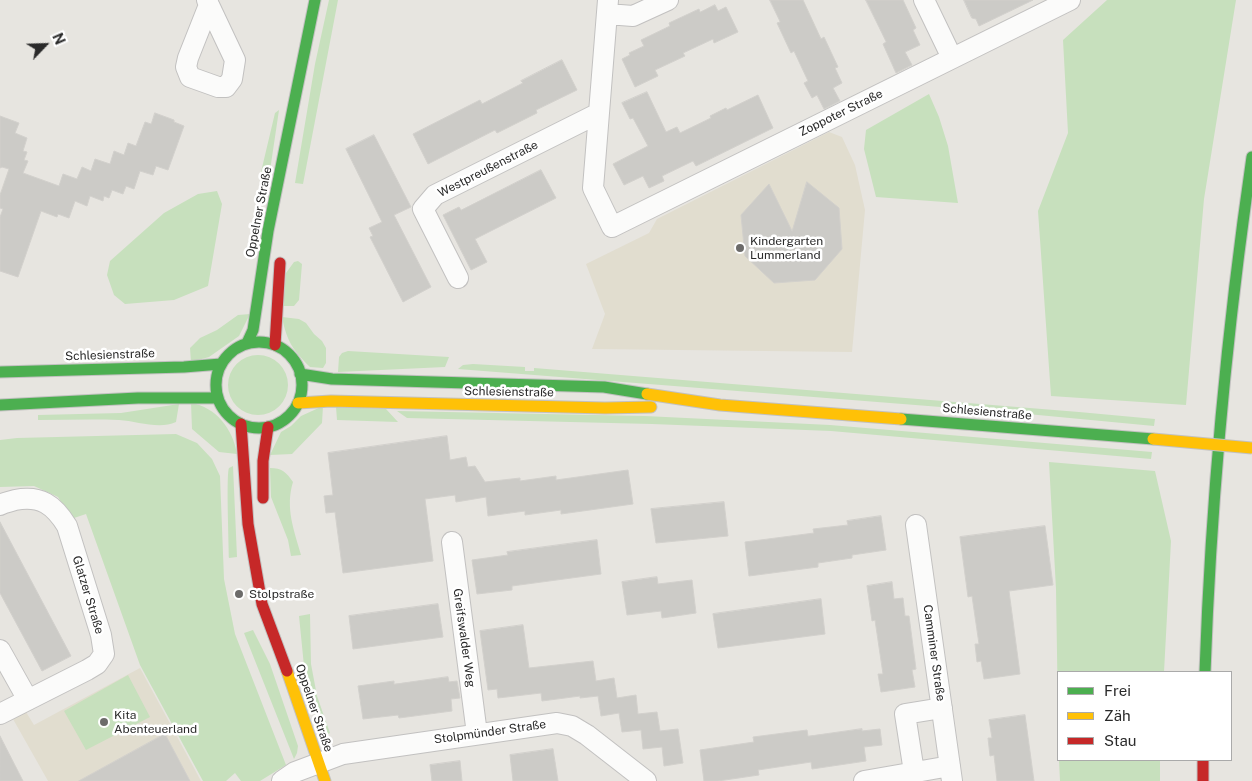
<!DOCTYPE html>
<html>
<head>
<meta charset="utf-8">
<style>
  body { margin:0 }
  #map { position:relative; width:1252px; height:781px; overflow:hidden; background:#e7e5e0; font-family:"Public Sans",sans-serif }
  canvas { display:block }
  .legend { position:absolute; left:1057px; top:671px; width:175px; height:90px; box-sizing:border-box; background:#fff; border:1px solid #aaa; margin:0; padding:6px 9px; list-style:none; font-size:15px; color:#2a2a2a }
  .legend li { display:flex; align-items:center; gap:10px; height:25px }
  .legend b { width:25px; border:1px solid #aaa }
  .north { position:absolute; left:20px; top:20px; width:50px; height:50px; -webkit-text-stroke:4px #fff; paint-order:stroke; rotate:66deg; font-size:14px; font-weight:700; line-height:20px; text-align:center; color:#2a2a2a }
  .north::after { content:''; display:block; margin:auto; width:18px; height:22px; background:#2a2a2a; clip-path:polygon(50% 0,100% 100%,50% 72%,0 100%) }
</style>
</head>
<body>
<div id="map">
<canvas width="1252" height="781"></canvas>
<ul class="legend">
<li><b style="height:6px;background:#4caf50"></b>Frei</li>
<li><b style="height:6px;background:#ffc107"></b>Zäh</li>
<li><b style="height:6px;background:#c62828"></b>Stau</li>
</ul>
<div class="north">N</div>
</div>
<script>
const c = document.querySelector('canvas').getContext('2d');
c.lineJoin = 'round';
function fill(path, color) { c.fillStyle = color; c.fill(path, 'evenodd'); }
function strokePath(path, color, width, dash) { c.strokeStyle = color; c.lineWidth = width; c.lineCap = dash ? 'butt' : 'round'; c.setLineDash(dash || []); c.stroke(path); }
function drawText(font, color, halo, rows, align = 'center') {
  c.font = font + ' "Public Sans",sans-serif'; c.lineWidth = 5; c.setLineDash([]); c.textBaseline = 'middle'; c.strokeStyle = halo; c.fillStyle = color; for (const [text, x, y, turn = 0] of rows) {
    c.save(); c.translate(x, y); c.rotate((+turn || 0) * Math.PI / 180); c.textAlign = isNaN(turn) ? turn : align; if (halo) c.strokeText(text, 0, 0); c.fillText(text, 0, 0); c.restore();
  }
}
fill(new Path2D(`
  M829,132L842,137L855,165L865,210L852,352L592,349L605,314L586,264L649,233L657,219Z
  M140,668L201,781H48L13,719L26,712L34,725Z`), '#e1ddcf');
fill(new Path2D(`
  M329,0H338L303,184L295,183L315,64Z
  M1107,0H1236L1204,199L1186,405L1051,396L1038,211L1068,133L1063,40Z
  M929,94L939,117L948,146L958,203L876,197L864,149L866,130Z
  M279,110L268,184L262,175L261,172L275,113Z
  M217,191L222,204L208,286L174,300L125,304L114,295L107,275L110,261L164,213L198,194Z
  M298,261L302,264L299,300L294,306H283L286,273L294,262Z
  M250,314L239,336L209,357L191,362L190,348L200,338L217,330L238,315Z
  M282,317L299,319L306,323L314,334L322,341L326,348V363L323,368L310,367C293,350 287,342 282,317Z
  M348,351L449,357L445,367L338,372L339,357L342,353Z
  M228 385a30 30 0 1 1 60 0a30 30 0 1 1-60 0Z
  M473,364L525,367V371H534V368L1079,412L1155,419L1154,426L1017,413L458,369L463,365Z
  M191,403C216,407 233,429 237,454L219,452L192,429Z
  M179,404L176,422C159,430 137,421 119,420C92,419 65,420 38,420V415L121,413Z
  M323,406L322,423L292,454L270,455L281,432L291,426L301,416Z
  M336,407L386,409L398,422L337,420Z
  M397,411L645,416L830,425L1152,452L1151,459L831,431L652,424L407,418Z
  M176,434L197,443L212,459L220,476L224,579L235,634L286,765L260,781H241L235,773L226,781H203L140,665L86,514L71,519L58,497L34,486L0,487V440L17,438Z
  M1049,462L1155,471L1171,541L1164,672H1058V717L1056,589Z
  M233,466L237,557L229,558C229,545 226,474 229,468Z
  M270,468C282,468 286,472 293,482C285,508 294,530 301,555L291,556L288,540L271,497Z
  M310,614L311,664L317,696L330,733L328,734L322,732L310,702L305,676L299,616Z
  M253,630L270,664L298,746L297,753L294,759L244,633Z
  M128,675L150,717L86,750L64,711Z
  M1059,760H1160V781H1060Z`), '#c7e0bd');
const building = new Path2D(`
  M770,0H803L821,39L824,37L838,67L835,68L842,83L833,88L840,101L824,109L817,95L812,98L804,83L808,81L794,51L791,53L777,23L780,22Z
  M866,0H903L916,28L913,30L920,45L905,52L912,65L896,73L883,44L886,42Z
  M964,0H1033L979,26L976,19L972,18Z
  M715,5L718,11L726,7L738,32L714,43L713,39L683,53L685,56L655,70L658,76L635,87L622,59L630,55L629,53L644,46L641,40L670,26L669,23L699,9L700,12Z
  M562,60L577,90L536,110L537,113L497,133L495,130L428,164L413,134L480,100L482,104L523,83L521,81Z
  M647,92L666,132L677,127L680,133L711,118L710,116L726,108L727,110L758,95L773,128L696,166L693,161L662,176L664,181L649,188L643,176L624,185L613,164L648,146L633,118L630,119L622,103Z
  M155,113L174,120V122L184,126L168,170L156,166L153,175L140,171L134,189L126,186L123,194L112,190L109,198L104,196L103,201L90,196L87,206L75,201L69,218L58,214L57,217L41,211L18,277L0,271V217L3,209L0,208V195L9,169L2,167L0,168V116L19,123L15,133L27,138L23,151L27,152L24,160L28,161L23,173L59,186L63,174L77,179L82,167L91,171L95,159L110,164L114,151L124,155L128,143L136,146L145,122L151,124Z
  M374,135L411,207L394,215L431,287L403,302L370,237L373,236L369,228L382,222L346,149Z
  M541,170L556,198L475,239L487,262L471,270L443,215L459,207L461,210Z
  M807,182L839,208L842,249L815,280L774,283L745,256L741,215L769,184L792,231Z
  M447,436L450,460L466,457L468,467L475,466L485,482L520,478V481L556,476V480L628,470L633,504L561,514V510L525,515V511L488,516L486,497L456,502L455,495L425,499L433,561L343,573L335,512L326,513L324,496L333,495L328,453Z
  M724,502L728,536L656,543L651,509Z
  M881,516L886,550L852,555V558L818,563V567L749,576L745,542L814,533L813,529L848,525L847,521Z
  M0,522L71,656L42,671L0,593Z
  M1045,526L1053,585L1009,591L1020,674L984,679L981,661L977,662L975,644H979L972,596L968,597L960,537Z
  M597,540L601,574L512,586V590L477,594L472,560L508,555L507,552Z
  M657,577L658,584L692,580L696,613L662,618L661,611L627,615L622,582Z
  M892,582L894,599L903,598L905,616H909L916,669L912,670L915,687L881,692L878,674H883L875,620L872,621L867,586Z
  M821,599L825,634L718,648L713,614Z
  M438,604L443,637L353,649L349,616Z
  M523,625L529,668L593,661L596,681L614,678L617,698L636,695L638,714L657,712L660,731L678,729L683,763L664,766L662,747L643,749L641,730L622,732L619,713L601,716L598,696L580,698V696L542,701L541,693L498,698L497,689L488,690L480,631Z
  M448,677L449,682L457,681L460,698L451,699L452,711L399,718L398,715L363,719L358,686L394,681V684Z
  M1025,715L1034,781H997L994,755L990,756L988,738H992L989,720Z
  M862,729V731L880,729L882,745L864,747L866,761L812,769L811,762L758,770L759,775L718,781H704L700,750L754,742L753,737L807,730L808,736Z
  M165,734L190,781H79Z
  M0,736L23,781H0Z
  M553,749L558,781H513L510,755Z
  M460,761L462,781H432L430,765Z`);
fill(building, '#cccbc7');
strokePath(building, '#d2d0cc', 1);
const street = new Path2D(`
  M207,0L209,5L235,60L232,79L226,87H218L190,77L186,67L188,58L209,5
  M608,0L593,188L612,227L1070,0
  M924,0L952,58
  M607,14L633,16L668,0
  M458,278L423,209L435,195L599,113
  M0,505C5,502 10,502 15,500C41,495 54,505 67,526L101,635L104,654L97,664L87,670L0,714
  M916,525L952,781
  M452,542L477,734
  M0,650L28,700
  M914,772L905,714L942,708
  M282,781L295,772L343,754L557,723L572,726L587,735L646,781
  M864,781L950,766`);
const fast = new Path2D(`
  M216 385a43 43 0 1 1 86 0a43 43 0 1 1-86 0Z
  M247,343L253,330L268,231L315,0
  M0,372L184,367L221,364
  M300,374L332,379L604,387L647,394
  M0,405L138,398H218
  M901,419L1153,439
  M1205,672C1211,499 1227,328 1252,157`);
const slow = new Path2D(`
  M647,394L720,405L901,419
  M298,403L331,401L605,408L651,407
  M287,671L325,781`);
const jam = new Path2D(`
  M275,345L280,263
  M241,424L248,524L262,604L287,671
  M263,498V461L268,427
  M1203,760V781`);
strokePath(street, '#c2c1c0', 22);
strokePath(fast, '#c2c1c0', 13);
strokePath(slow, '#c2c1c0', 13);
strokePath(jam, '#c2c1c0', 13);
strokePath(street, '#fbfbfa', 20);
strokePath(fast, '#4caf50', 11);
strokePath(slow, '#ffc107', 11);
strokePath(jam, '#c62828', 11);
const slowBridge = new Path2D(`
  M1153,439L1252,448`);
strokePath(slowBridge, '#c2c1c0', 13, []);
strokePath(slowBridge, '#ffc107', 11);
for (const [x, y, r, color] of [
  [740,248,5,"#6c6b6a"],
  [239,594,5,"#6c6b6a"],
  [104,722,5,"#6c6b6a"]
]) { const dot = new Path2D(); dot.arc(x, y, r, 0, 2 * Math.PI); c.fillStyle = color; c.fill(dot); strokePath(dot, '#fff', 2); }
drawText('12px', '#2a2a2a', '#fff', [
  ["Zoppoter Straße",841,113,-26],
  ["Westpreußenstraße",488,169,-27],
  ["Oppelner Straße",259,212,-79],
  ["Schlesienstraße",110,355,-2],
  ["Schlesienstraße",509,392,1],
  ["Schlesienstraße",987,412,5],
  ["Glatzer Straße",88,595,73],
  ["Greifswalder Weg",464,638,82],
  ["Camminer Straße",934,653,82],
  ["Oppelner Straße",314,708,71],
  ["Stolpmünder Straße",490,732,-8]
]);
drawText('12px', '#2a2a2a', '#fff', [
  ["Kindergarten",750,241],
  ["Lummerland",750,255],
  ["Stolpstraße",249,594],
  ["Kita",114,715],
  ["Abenteuerland",114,729]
], 'left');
</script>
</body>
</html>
